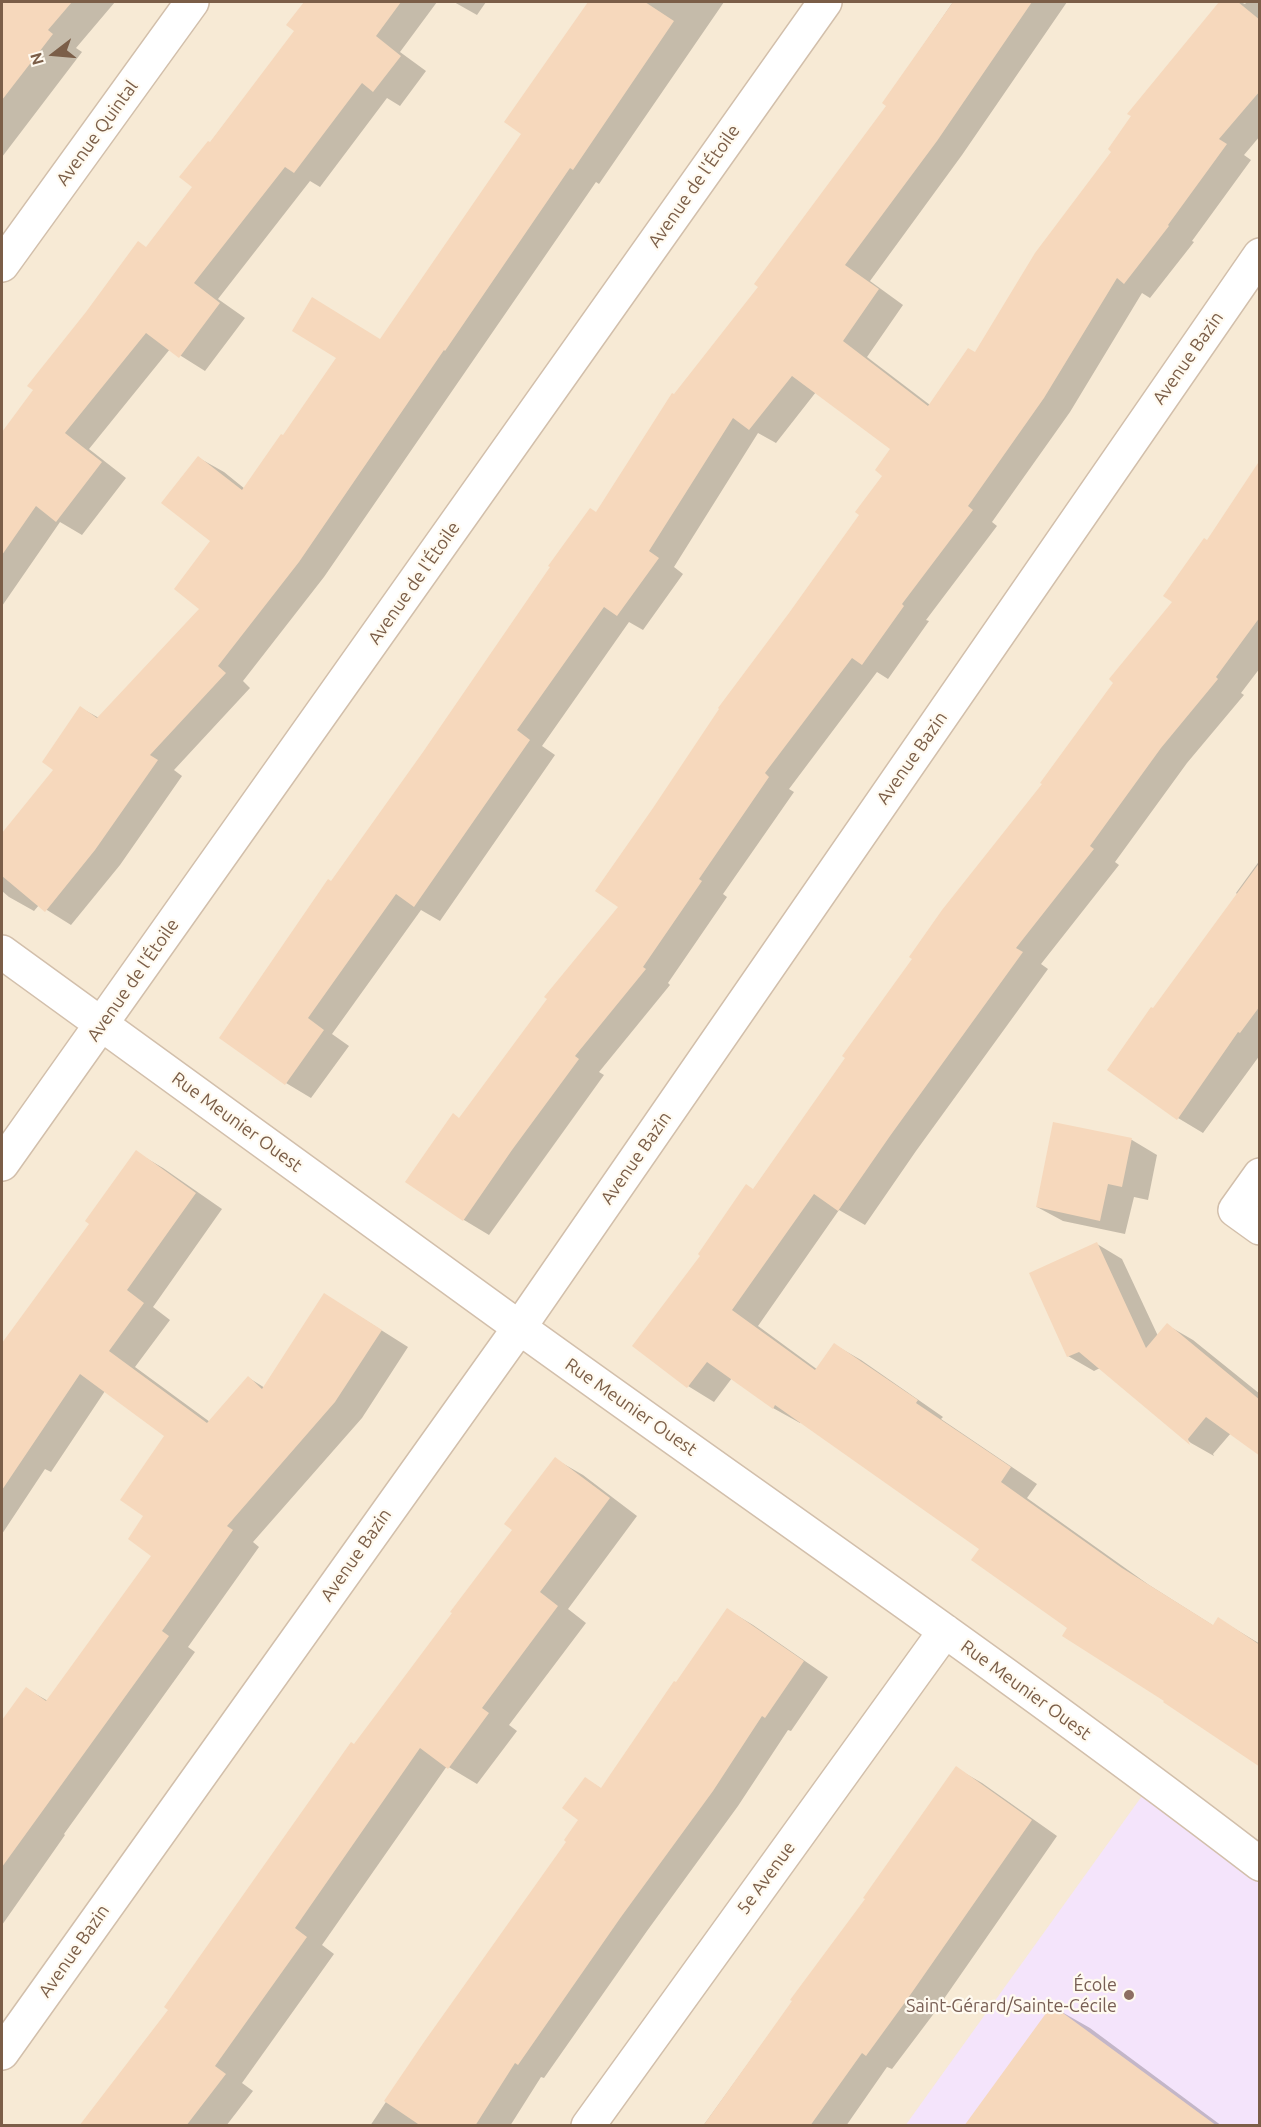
<!DOCTYPE html>
<html>
<head>
<meta charset="utf-8">
<style>
  body { margin:0 }
  #map { position:relative; width:1261px; height:2127px; overflow:hidden; background:#fef7e7; font-family:Ubuntu,sans-serif }
  canvas { display:block }
  .frame { position:absolute; inset:0; border:3px solid #7b5e48; pointer-events:none }
  .north { position:absolute; left:24px; top:24px; width:60px; height:60px; -webkit-text-stroke:4px #fffaf0; paint-order:stroke; rotate:254deg; font-size:16px; font-weight:700; line-height:24px; text-align:center; color:#7b5e48 }
  .north::after { content:''; display:block; margin:auto; width:21px; height:27px; background:#7b5e48; clip-path:polygon(50% 0,100% 100%,50% 72%,0 100%) }
</style>
</head>
<body>
<div id="map">
<canvas width="1261" height="2127"></canvas>
<div class="frame"></div>
<div class="north">N</div>
</div>
<script>
const c = document.querySelector('canvas').getContext('2d');
c.lineJoin = 'round';
function fill(path, color) { c.fillStyle = color; c.fill(path, 'evenodd'); }
function strokePath(path, color, width, dash) { c.strokeStyle = color; c.lineWidth = width; c.lineCap = dash ? 'butt' : 'round'; c.setLineDash(dash || []); c.stroke(path); }
function drawText(font, color, halo, rows, align = 'center') {
  c.font = font + ' Ubuntu,sans-serif'; c.lineWidth = 4.5; c.setLineDash([]); c.textBaseline = 'middle'; c.strokeStyle = halo; c.fillStyle = color; for (const [text, x, y, turn = 0] of rows) {
    c.save(); c.translate(x, y); c.rotate((+turn || 0) * Math.PI / 180); c.textAlign = isNaN(turn) ? turn : align; if (halo) c.strokeText(text, 0, 0); c.fillText(text, 0, 0); c.restore();
  }
}
fill(new Path2D(`
  M2,2H1259V2125H2Z`), '#f7ead5');
fill(new Path2D(`
  M1152,1782L1259,1864V2125L905,2126Z`), '#f4e4fb');
fill(new Path2D(`
  M6,2H115L76,48L82,52L2,157V7Z
  M305,2H437L400,52L426,71L400,106L387,98L320,187L310,181L218,299L245,318L205,371L170,349L89,449L126,478L82,535L60,522L2,606V434L194,187L210,143L296,31L288,25Z
  M454,2H486L477,15Z
  M589,2H724L599,184L596,182L324,577L243,681L250,688L174,770L182,776L120,865L71,925L39,905L34,911L9,897L2,891V836L56,770L81,708L99,718L201,608L212,540L199,458L224,472L245,489L283,437L381,341L523,134L506,122Z
  M953,2H1067L962,155L870,281L903,305L867,357L930,405L975,354L1114,152L1133,116L1130,113L1221,2H1240L1245,4L1247,2H1260V136L1244,155L1251,160L1192,241L1194,242L1150,298L1142,293L1070,412L992,522L997,526L926,620L929,621L888,679L877,672L789,789L794,792L723,894L727,897L668,983L670,985L599,1072L604,1075L489,1235L464,1220L407,1181L460,1119L621,907L791,614L861,514L884,476L892,449L816,392L776,443L758,433L674,567L683,574L643,630L629,622L542,746L555,755L440,921L421,910L332,1034L349,1046L311,1098L286,1083L332,883L597,514L675,396L760,286L888,105L884,103Z
  M1260,462V668L1241,693L1244,695L1187,763L1115,862L1119,865L1041,964L1048,969L916,1151L865,1225L839,1210L758,1326L818,1370L835,1345L861,1360L943,1417L941,1419L1037,1484L1027,1498L1149,1585L1214,1626L1219,1619L1260,1644V1765L1166,1700L1069,1628L981,1549L801,1421L800,1423L773,1408L732,1378L714,1402L688,1386L753,1190L1174,602L1207,542Z
  M1260,860V1055L1203,1133L1178,1118L1153,1010L1238,895L1236,893Z
  M1054,1124L1132,1140L1157,1155L1148,1200L1134,1197L1125,1234L1063,1221L1037,1207Z
  M136,1152L163,1168L222,1209L153,1307L170,1320L135,1367L210,1422L249,1378L265,1388L351,1311L408,1347L362,1418L253,1542L259,1547L188,1647L195,1652L64,1834L65,1835L2,1925V1768L24,1736L27,1689L48,1701L153,1555L145,1516L166,1435L105,1391L51,1472L45,1469L2,1534V1346L91,1223Z
  M1097,1244L1122,1259L1158,1336L1167,1325L1193,1340L1260,1394V1454L1231,1433L1213,1454L1214,1456L1191,1443L1100,1368L1094,1371L1068,1356Z
  M555,1459L583,1475L637,1516L568,1609L586,1623L509,1725L517,1731L477,1784L447,1766L322,1945L334,1954L242,2083L253,2091L226,2126H81L170,2009L355,1746L514,1530Z
  M728,1610L753,1625L828,1677L791,1731L788,1730L738,1806L647,1931L544,2078L541,2077L510,2126H370L425,2043L568,1841L580,1820L586,1779L602,1789Z
  M956,1768L982,1783L1057,1836L932,2016L892,2069L887,2067L846,2126H703L867,1899Z
  M1053,2007L1090,2028L1222,2126H966Z`), '#0003');
fill(new Path2D(`
  M2,2H72L48,30L53,34L2,100Z
  M304,2H401L376,36L401,56L373,92L362,83L294,173L285,167L194,283L220,303L179,358L146,333L65,433L102,462L56,522L36,506L2,555V432L33,390L27,386L86,312L138,241L146,247L192,187L179,177L208,141L210,142L294,31L286,25Z
  M588,2H645L674,21L573,170L570,168L445,351L444,350L299,562L218,666L226,673L150,755L158,760L95,850L45,912L2,876V833L53,770L42,762L80,706L97,718L199,609L174,589L210,541L161,503L198,456L242,490L281,434L283,435L336,358L292,331L312,297L380,339L521,134L504,122Z
  M953,2H1032L937,141L845,265L879,289L843,341L928,406L968,348L975,352L1035,253L1111,152L1108,149L1131,116L1127,114L1219,2H1238L1260,20V91L1219,139L1227,144L1168,225L1169,226L1124,284L1117,278L1044,398L968,506L973,510L902,604L904,606L862,665L852,658L765,773L769,777L699,879L702,881L643,967L646,969L575,1056L579,1059L512,1150L463,1221L405,1182L453,1113L459,1118L547,999L544,997L618,907L595,891L653,808L719,709L718,708L789,613L859,515L855,512L882,476L875,470L890,449L792,376L749,430L733,418L649,551L659,558L617,616L604,607L517,730L530,740L414,907L396,894L308,1018L324,1030L285,1085L219,1038L328,879L331,881L423,752L550,567L548,566L590,508L596,512L672,393L674,394L758,287L754,284L886,106L882,103Z
  M1260,460V617L1216,677L1218,679L1161,748L1090,846L1094,849L1016,948L1023,952L890,1136L838,1211L814,1194L732,1310L815,1370L834,1343L918,1400L916,1403L1011,1467L1001,1482L1122,1568L1213,1625L1218,1617L1260,1645V1767L1163,1702L1164,1701L1062,1636L1067,1628L971,1560L979,1549L775,1405L773,1409L707,1362L687,1388L632,1346L700,1256L698,1254L746,1184L753,1189L845,1058L842,1056L912,959L909,957L942,910L1042,784L1040,783L1113,683L1109,679L1172,602L1163,596L1204,538L1207,540Z
  M1260,862V1006L1240,1033L1238,1032L1177,1120L1107,1070L1151,1007L1153,1008Z
  M1053,1122L1132,1138L1122,1187L1108,1184L1100,1221L1036,1207Z
  M136,1150L196,1193L127,1290L144,1303L109,1351L207,1423L248,1376L262,1389L324,1293L382,1330L335,1402L227,1526L233,1530L162,1631L169,1636L2,1867V1720L26,1687L46,1701L151,1556L128,1539L143,1516L120,1500L164,1436L80,1374L2,1490V1343L89,1224L85,1221Z
  M1097,1242L1146,1348L1167,1323L1260,1400V1456L1206,1417L1188,1439L1190,1445L1079,1352L1067,1357L1029,1273Z
  M555,1457L610,1498L540,1592L558,1606L482,1708L489,1713L448,1769L420,1748L295,1928L307,1937L215,2066L226,2074L186,2126H79L168,2010L164,2007L351,1742L354,1744L452,1613L450,1612L512,1530L504,1524Z
  M727,1608L804,1661L765,1718L762,1716L713,1791L621,1917L518,2065L515,2063L475,2126H421L384,2101L424,2042L566,1842L564,1840L578,1820L562,1808L585,1777L601,1788L674,1681L676,1682Z
  M956,1766L1032,1820L906,2001L866,2056L862,2053L810,2126H703L792,2001L790,2000L865,1899L863,1898Z
  M1052,2005L1217,2126H964Z`), '#f6d8bc');
const minor = new Path2D(`
  M2,265L192,2
  M2,952C175,1076 346,1203 520,1328C767,1506 1018,1678 1260,1864
  M2,1164L825,2
  M1260,1175L1235,1210L1260,1228
  M2,2053L519,1328L1260,255
  M588,2126L945,1631`);
strokePath(minor, '#d2bfab', 36);
strokePath(minor, '#fff', 33);
for (const [x, y, r, color] of [
  [1129,1995,6,"#8d6e63"]
]) { const dot = new Path2D(); dot.arc(x, y, r, 0, 2 * Math.PI); c.fillStyle = color; c.fill(dot); strokePath(dot, '#fffaf0', 2); }
drawText('18px', '#7b5e48', '#fffaf0', [
  ["Avenue Quintal",97,133,-54],
  ["Avenue de l'Étoile",694,186,-55],
  ["Avenue Bazin",1188,358,-55],
  ["Avenue de l'Étoile",414,583,-55],
  ["Avenue Bazin",912,758,-55],
  ["Avenue de l'Étoile",133,980,-55],
  ["Rue Meunier Ouest",237,1122,36],
  ["Avenue Bazin",636,1158,-55],
  ["Rue Meunier Ouest",631,1407,35],
  ["Avenue Bazin",356,1555,-55],
  ["Rue Meunier Ouest",1026,1690,36],
  ["5e Avenue",766,1878,-54],
  ["Avenue Bazin",74,1951,-55]
]);
drawText('18px', '#785e54', '#fffaf0', [
  ["École",1117,1985],
  ["Saint-Gérard/Sainte-Cécile",1117,2006]
], 'right');
</script>
</body>
</html>
